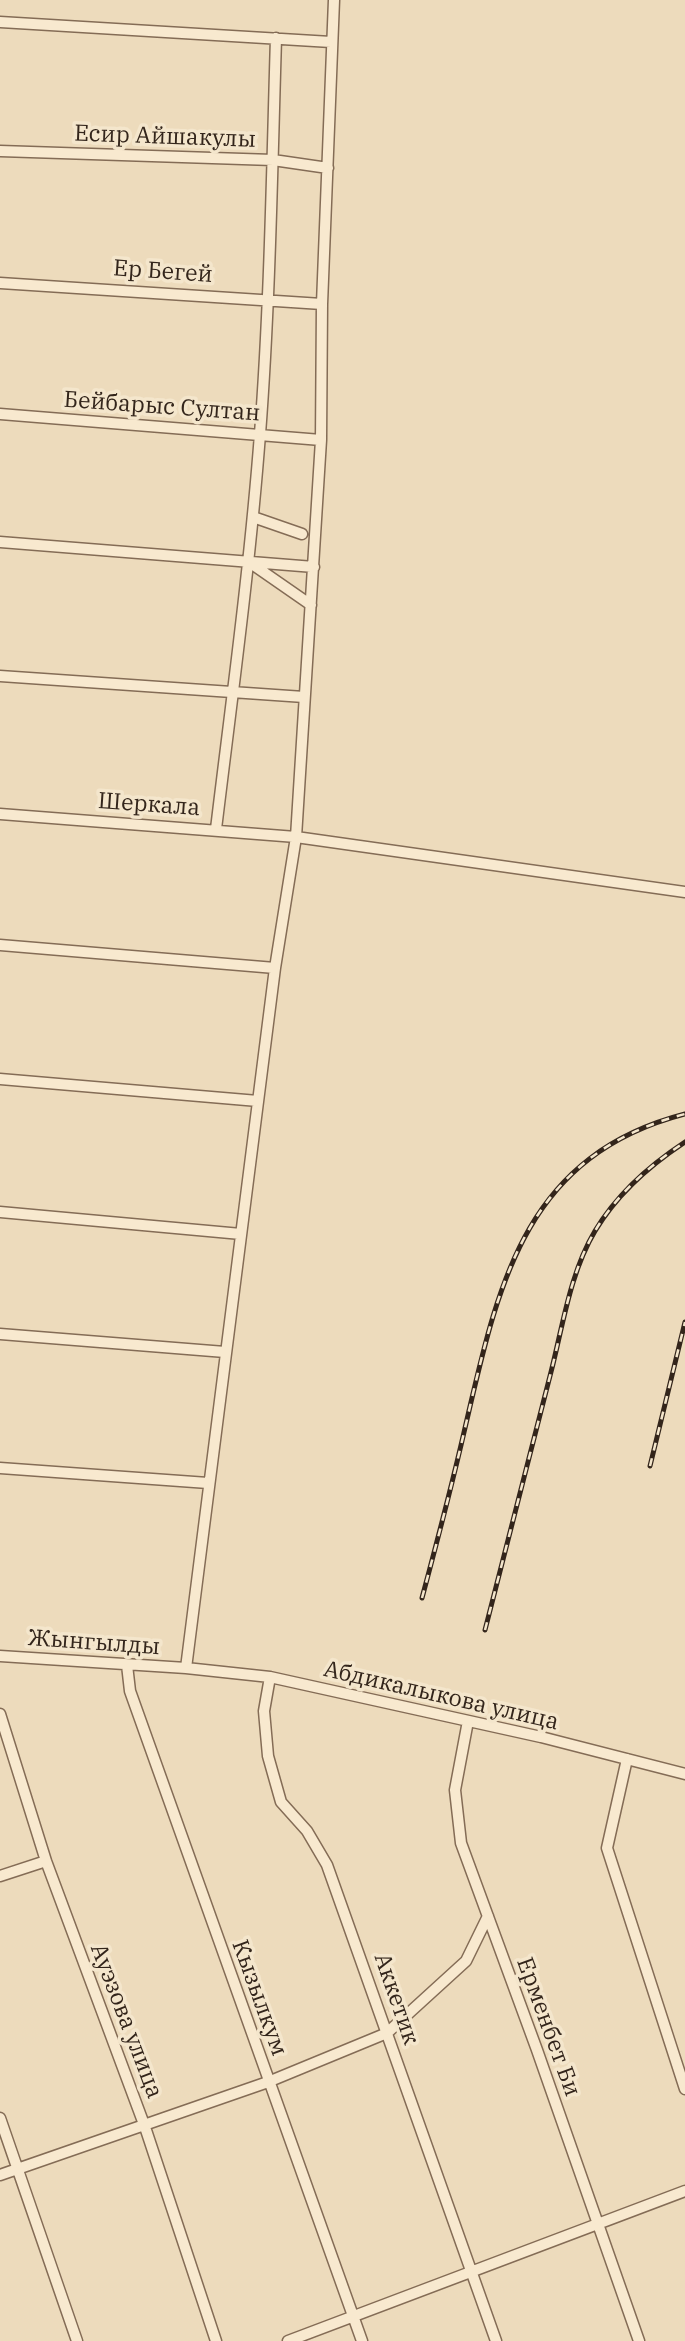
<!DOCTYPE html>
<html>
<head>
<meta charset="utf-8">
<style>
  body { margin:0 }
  canvas { display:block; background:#eddbbc }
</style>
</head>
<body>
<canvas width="685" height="2341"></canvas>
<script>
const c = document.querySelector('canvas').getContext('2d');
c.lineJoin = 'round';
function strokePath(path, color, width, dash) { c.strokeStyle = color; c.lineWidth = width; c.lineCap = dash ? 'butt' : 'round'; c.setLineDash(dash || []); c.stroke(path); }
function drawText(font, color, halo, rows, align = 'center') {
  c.font = font + ' "IBM Plex Serif",serif'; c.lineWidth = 7; c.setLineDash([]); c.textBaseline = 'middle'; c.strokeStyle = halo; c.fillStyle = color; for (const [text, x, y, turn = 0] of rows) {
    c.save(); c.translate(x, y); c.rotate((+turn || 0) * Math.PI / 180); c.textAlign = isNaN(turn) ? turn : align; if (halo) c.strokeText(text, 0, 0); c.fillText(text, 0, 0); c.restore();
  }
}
const minor = new Path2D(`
  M0,22L331,42
  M0,151L273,160L328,168
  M0,283L322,304
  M0,414L321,440
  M253,517L302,534
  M0,542L314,567
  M249,562L311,605
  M0,676L304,697
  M0,814L296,837L685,892
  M216,829C232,697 250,566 260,434C270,303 272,170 276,38
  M0,945L275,968
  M0,1079L258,1101
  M0,1212L241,1234
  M0,1334L225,1352
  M0,1468L208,1483
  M0,1656L186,1668L270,1677L541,1737L685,1774
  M127,1665L130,1691L362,2341
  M186,1668L275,968L296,837L321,440L322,304L334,0
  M270,1677L264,1711L268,1756L281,1802L307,1831L327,1865L496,2341
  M0,1714L46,1861L145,2127L216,2341
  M468,1721L455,1790L461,1843L537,2050L639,2341
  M627,1759L607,1848L685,2089
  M0,1876L46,1861
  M0,2118L77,2341
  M0,2175L268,2082L387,2033L466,1961L488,1916
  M288,2341L685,2191`);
strokePath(minor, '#846c56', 13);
strokePath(minor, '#f8e9cf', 10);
const rail = new Path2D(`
  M650,1466L685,1322
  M422,1598C437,1542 452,1485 465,1428C498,1286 523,1156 685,1114
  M485,1630C507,1544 529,1458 551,1372C563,1325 570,1273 595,1231C617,1194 650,1165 685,1142`);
strokePath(rail, '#33251b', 5);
strokePath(rail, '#f4e6cc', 2.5, [8]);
drawText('23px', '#33251b', '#f4e6cc', [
  ["Есир Айшакулы",165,137,2],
  ["Ер Бегей",163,272,4],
  ["Бейбарыс Султан",162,407,4],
  ["Шеркала",149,805,4],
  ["Жынгылды",94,1643,4],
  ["Абдикалыкова улица",441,1696,13],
  ["Кызылкум",259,1998,70],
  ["Аккетик",396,1999,71],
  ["Ауэзова улица",126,2021,69],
  ["Ерменбет Би",548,2027,70]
]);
</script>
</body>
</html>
